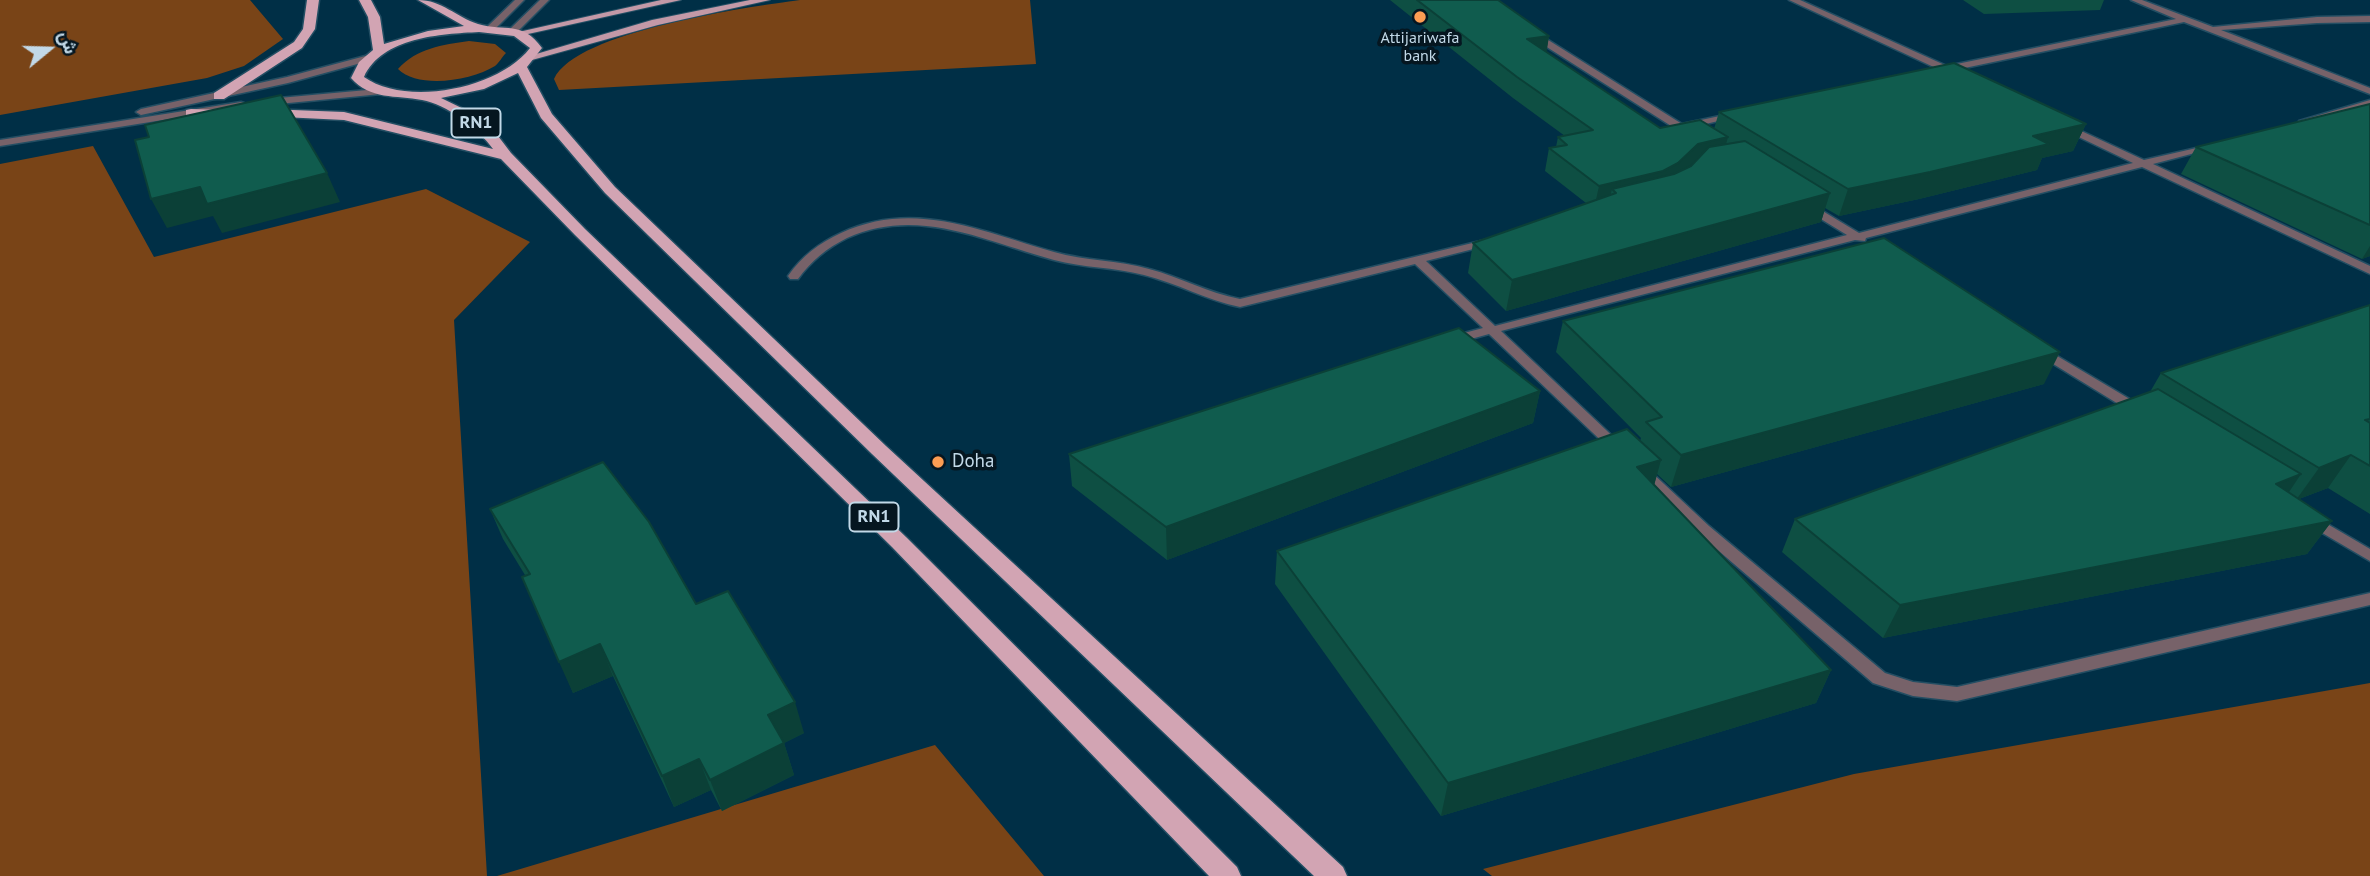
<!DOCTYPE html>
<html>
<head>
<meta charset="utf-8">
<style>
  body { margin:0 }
  #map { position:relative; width:2370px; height:876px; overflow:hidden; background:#002f46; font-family:"PT Sans",Vazirmatn,sans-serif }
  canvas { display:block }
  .north { position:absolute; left:14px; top:14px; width:70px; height:70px; -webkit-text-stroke:5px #051620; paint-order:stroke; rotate:71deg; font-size:19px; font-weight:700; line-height:28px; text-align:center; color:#c2d9e8 }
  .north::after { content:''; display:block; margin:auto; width:24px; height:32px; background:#c2d9e8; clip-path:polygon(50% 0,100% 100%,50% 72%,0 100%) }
</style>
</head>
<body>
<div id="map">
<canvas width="2370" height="876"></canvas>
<div class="north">ش</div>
</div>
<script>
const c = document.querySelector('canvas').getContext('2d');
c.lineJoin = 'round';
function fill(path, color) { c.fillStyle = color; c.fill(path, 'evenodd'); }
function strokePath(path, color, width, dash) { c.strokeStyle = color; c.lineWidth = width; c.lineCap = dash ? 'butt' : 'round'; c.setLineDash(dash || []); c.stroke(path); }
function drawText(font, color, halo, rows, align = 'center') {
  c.font = font + ' "PT Sans",sans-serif'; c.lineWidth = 7; c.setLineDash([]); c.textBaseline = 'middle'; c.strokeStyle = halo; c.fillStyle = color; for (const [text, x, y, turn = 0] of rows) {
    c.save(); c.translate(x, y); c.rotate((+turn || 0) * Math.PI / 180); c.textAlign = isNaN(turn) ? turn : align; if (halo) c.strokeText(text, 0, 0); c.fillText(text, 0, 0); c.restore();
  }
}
fill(new Path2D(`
  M0,0H250L283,39L244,66L207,78L0,115Z
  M800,0H1030L1036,64L559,90L554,79C576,31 748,7 800,0Z
  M469,41L495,44L506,53C502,57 499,63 495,66C471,81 418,89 398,69C417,48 442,45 469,41Z
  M93,146L154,257L426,189L530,242L454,320L487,876H0V164Z
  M2370,683V876H1492L1483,869L1854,774Z
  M935,745L1044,876H497Z`), '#794417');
const minor = new Path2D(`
  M1789,0H1800L1947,66L2176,19L2131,0H2142L2213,27L2317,17L2370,16V22L2317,23L2221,30L2370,88V94L2184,22L1955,70L1959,73L1954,76L1939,72L1938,69Z
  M1531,33H1537L1682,124L1734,113L1739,116L1689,128L1696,134L1687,136L1531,37Z
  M2370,100V106L2304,124L2299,121Z
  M2064,123L2144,160L2214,144V148L2153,164L2370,266V274L2142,167L1866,238L1865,241L1855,240L1501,331L1623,446L1625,449L1618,453L1613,452L1489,334L1453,344L1449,343L1447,340L1449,337L1483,328L1415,264L1240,307C1206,300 1177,283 1144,275C1114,267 1083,268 1054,260C984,241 918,206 847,238C827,248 811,261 798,279H790L788,276C802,256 819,243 841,233C915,199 982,232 1054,252C1085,261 1118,260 1149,269C1180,277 1208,293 1240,299L1489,239L1495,242L1493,244L1426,261L1495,326L1847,235L1803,208V204H1811L1859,233L2133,163L2060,128L2059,126Z
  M2042,347L2143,407L2145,410L2138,414L2133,413L2037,354L2036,351L2037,348Z
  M1643,467L1648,469L1709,526L1885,673L1913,682L1957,687L2370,593V605L1957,701L1913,696L1873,683L1699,534L1638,475L1636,472L1638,469Z
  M2312,515L2370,549V561L2307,524L2304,520L2307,516Z`);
const tertiary = new Path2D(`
  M515,0H524L493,31H487V27Z
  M540,0H549L516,33H510V29Z
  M369,55L374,58L372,60L288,83L141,115L136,112L141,109L287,77Z
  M378,89L383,92L381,94L268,105L263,102L268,99Z
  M241,102L244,103V107L0,146V140Z`);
const primary = new Path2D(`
  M661,0H681L519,36L514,33Z
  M750,0H770L658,25L532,60L526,57L652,20Z`);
const trunk = new Path2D(`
  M307,0H319L315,29L302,48L224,99H214V93L294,42L303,29Z
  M359,0H371L380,17L384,44L428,31L464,26L418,0C442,0 456,17 478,24C505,32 522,20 542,48L527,67L552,114L615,187L886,446L1343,867L1347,876H1314L872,454L605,193L541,118L518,73L484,89L441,98L474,114L495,132L511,153L585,229L906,537L1237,867L1241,876H1209L892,547L575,235L501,159L344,120L262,116L260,113L267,109L344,112L493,149C479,129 446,104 422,100C396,95 370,100 351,78L359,62L373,50L368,17ZM479,32L514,36L530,48C499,89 406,107 364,77C382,37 441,34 479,32Z
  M191,109L223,110L230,114L223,118L186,116V110Z`);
strokePath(minor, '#234e63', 3);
strokePath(tertiary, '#234e63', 3);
strokePath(primary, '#234e63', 2);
strokePath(trunk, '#234e63', 3);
fill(minor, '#776269');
fill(tertiary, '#776269');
fill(primary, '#c399a7');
fill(trunk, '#d2a4b3');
fill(new Path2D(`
  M1390,0H1498L1549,36L1546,52L1660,128L1714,129L1719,112L2086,124L2073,151L2042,158L2037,170L1919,199L1839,216L1825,208L1821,222L1506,311L1468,273L1473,243L1586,203L1545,171L1549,148L1556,147L1558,137L1565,136L1513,98Z
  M1963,0H2104L2100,10L1984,14Z
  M2370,104V256L2362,259L2181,174L2196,147Z
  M2370,305V514L2328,488L2299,499L2332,521L2307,554L1883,638L1782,552L1795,519L2150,392L2161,373Z
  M1563,321L2044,384L1671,487L1657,474L1654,485L1831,670L1816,703L1441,816L1275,584L1277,551L1640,441L1641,438L1556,352Z
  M1540,391L1533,423L1167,560L1072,486L1069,454Z
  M490,509L696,604L804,733L784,743L794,775L722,811L711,790L674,807L613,676L573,693L525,575L503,539Z`), '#0e4f43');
fill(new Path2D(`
  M1549,36L1546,56L1527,39Z
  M2086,124L2073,151L2042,158L2037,170L1919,199L1839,216L1848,189L2033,136Z
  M1728,137L1722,160L1672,186L1616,193L1612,189L1608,206L1594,209L1599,186L1698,144Z
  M327,173L340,202L222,233L213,216L167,228L151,199L200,187Z
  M1830,193L1821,222L1506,311L1512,280Z
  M2370,246V256L2362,259Z
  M2060,352L2044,384L1671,487L1681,455Z
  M1540,391L1533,423L1167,560L1166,527Z
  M2351,455L2328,488L2296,500L2319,468Z
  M1661,460L1652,493L1637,467Z
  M2301,474L2279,507L2276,484Z
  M2332,521L2307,554L1883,638L1900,605Z
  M600,644L613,676L573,693L559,662Z
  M1831,670L1816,703L1441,816L1448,783Z
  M795,702L804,733L778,746L768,715Z
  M784,743L794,775L722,811L710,780Z
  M699,759L711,790L674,807L662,776Z`), '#0b4037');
const building = new Path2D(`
  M1417,0H1498L1549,36L1527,39L1660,128L1700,120L1728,137L1698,144L1678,163L1663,171L1599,186L1549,148L1567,145L1558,137L1593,130L1517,77Z
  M1954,63L2086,124L2033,136L2049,144L1930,172L1848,189L1719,112Z
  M281,95L327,173L207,204L200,187L151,199L135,140L149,137L145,125Z
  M2370,104V225L2196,147Z
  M1745,141L1830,193L1512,280L1473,243L1616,193L1612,189L1674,174L1691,166L1709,147Z
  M1884,238L2060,352L1681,455L1646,422L1662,417L1563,321Z
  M2370,305V419L2365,420L2370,423V466L2351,455L2319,468L2161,373Z
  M1459,328L1540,391L1166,527L1069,454Z
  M2158,389L2301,474L2276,484L2332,521L1900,605L1795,519Z
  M1627,429L1661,460L1637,467L1831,670L1448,783L1277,551Z
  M603,462L649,522L696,604L728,591L795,702L768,715L784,743L710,780L699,759L662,776L600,644L559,662L522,577L530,574L490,509Z`);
fill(building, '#105c4e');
strokePath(building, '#0b4037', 2);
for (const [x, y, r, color] of [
  [1420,17,7,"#fc9d53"],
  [938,462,7,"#fc9d53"]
]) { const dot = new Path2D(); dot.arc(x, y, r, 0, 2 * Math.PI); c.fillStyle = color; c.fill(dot); strokePath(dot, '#051620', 2.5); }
drawText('16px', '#c2d9e8', '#051620', [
  ["Attijariwafa",1420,38],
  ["bank",1420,56]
]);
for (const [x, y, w] of [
  [476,123,49],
  [874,517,49]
]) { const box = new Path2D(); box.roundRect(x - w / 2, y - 14.5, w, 29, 5); c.fillStyle = '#051620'; c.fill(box); strokePath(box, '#c2d9e8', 2); }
drawText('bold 18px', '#c2d9e8', null, [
  ["RN1",476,123],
  ["RN1",874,517]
]);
drawText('19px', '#c2d9e8', '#051620', [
  ["Doha",952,462]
], 'left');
</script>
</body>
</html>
